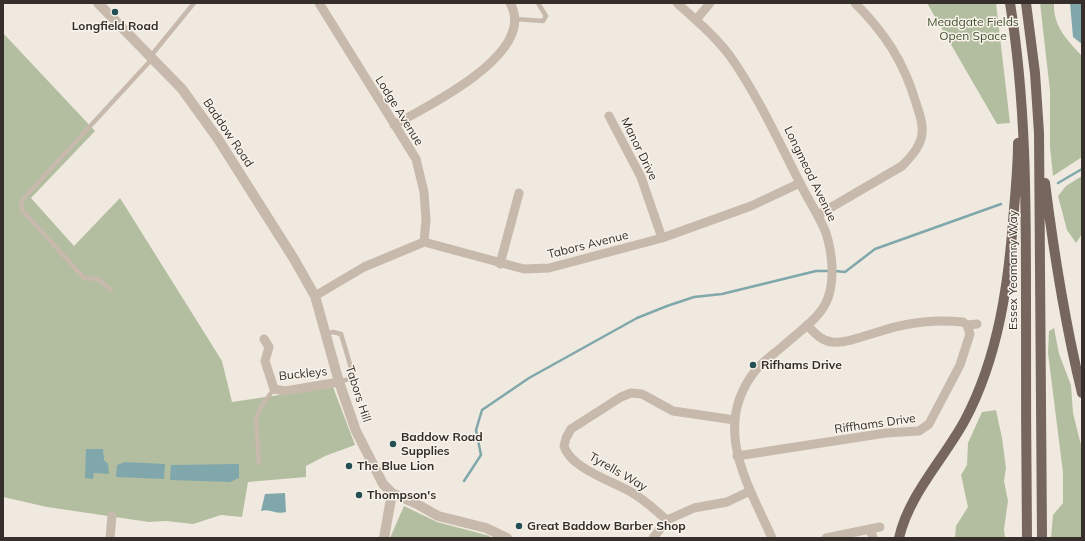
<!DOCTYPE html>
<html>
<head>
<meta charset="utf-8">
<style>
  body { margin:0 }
  #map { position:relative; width:1085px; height:541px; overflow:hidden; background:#f0e9df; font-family:Mulish,sans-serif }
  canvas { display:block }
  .frame { position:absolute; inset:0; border:4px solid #362e2a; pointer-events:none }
</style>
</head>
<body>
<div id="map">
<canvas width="1085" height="541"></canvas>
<div class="frame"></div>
</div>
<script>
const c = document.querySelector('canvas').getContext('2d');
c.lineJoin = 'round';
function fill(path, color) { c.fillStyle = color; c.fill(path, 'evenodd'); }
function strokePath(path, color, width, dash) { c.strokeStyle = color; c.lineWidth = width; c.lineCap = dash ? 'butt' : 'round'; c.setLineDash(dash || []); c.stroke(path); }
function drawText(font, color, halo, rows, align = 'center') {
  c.font = font + ' Mulish,sans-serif'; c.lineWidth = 3; c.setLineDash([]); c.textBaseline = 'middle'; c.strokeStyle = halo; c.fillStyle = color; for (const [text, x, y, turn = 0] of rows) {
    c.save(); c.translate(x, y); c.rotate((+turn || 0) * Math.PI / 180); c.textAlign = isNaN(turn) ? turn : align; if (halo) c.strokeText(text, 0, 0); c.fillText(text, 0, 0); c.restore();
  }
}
fill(new Path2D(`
  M927,3H996L1010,123L997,124Z
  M1040,3H1054C1053,26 1067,40 1082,56V157L1053,176L1050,147V91Z
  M3,33L95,131L31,198L74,246L120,198L222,361L232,402L333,387L355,445L325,456L306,466V477L248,482L242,517L221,515L193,524L166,521L149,522L47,507L3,497Z
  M1082,176V234L1076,243L1067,230L1058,196L1066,186Z
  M1054,328L1059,354L1071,385L1073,413L1082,449V538H1051L1053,515L1063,503V473L1048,353L1049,331Z
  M996,410L1002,438L1006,468L1004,481L1008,501L1004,529L1005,538H955L956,526L968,507L961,475L967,465L968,443L982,412Z
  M404,506L437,522L490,536L489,538H390Z`), '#b3bea0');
fill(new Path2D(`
  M1070,3H1082V44L1073,37Z
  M86,449H103L104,460L108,464L109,474L94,473L93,479L85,478Z
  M125,462L165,464L164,479L116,477L117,465Z
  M239,464V478L230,482L170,480L171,465Z
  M285,493L286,512C276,515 270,508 261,511L265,494Z`), '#80a7ab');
strokePath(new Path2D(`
  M1058,183L1082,169
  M835,271L845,272L875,249L1001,204
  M464,481L481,455L476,430L482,410L529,378L637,318L667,306L694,297L722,294L816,271H830`), '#80a7ab', 2.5);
strokePath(new Path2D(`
  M515,19L543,21L546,16L538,3
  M150,57L194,3
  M111,290L98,279L84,278L22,210L21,204L23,199L152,59
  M326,334L333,332L341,334L352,371L349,379L339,382
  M259,463L256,419L262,405L274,389`), '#c7b9ac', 4.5);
strokePath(new Path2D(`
  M319,3L416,159L424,192L426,220L424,242
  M677,3C695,19 715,36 730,56C758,96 778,140 800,183C808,200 819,215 826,233C832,252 835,278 828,298C821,318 798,332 783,346C774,354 763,361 755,371C711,427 748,484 772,538
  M696,20L710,3
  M609,116L641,177L662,238
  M394,125C427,106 539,53 510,3
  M818,215L902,166C912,156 924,143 922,127C922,119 918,110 916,103C904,62 885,33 855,3
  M500,264L519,193
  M315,296L364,267L424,242L524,269L549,268L662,238L751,206L800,183
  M967,325L977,324
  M264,339L269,347L265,361L274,389L285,391L339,382
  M735,420L673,411L642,394L631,393L621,397L571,429L566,438L564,446C570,468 612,481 631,492C644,499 656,511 667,520L694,508L727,502L750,491
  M737,456L886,433L919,431L929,424L960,365L970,334L967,325L963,322C944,320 923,321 904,325C884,328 850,344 832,342C821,341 814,332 807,325
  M870,529L880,527
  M110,538L112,516
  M653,538L667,520
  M826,538L870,529L873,538`), '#c7b9ac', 9);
strokePath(new Path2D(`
  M98,3L182,89L218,139L294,259L315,296L339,382L356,431L383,484L392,493L417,504L438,516L486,528L507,538
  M384,538L392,493`), '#c7b9ac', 10);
strokePath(new Path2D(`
  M1010,3C1026,101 1026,200 1026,299C1026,379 1026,458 1027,538
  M1026,3L1035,73L1039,133L1042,538
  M1045,183C1054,254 1065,324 1082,393
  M899,538C909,494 944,459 965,420C999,356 1009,281 1014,209C1016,187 1018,165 1018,143`), '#77665d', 10);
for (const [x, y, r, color] of [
  [115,12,4,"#234f54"],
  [753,365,4,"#234f54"],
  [393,444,4,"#234f54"],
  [349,466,4,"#234f54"],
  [359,495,4,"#234f54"],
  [519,526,4,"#234f54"]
]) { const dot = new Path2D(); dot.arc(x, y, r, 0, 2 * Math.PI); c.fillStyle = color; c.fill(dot); strokePath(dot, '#f8f3eb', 1.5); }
drawText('12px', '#445230', '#f8f3eb', [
  ["Meadgate Fields",973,22],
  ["Open Space",973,36]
]);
drawText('bold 12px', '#362e2a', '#f8f3eb', [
  ["Longfield Road",115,26,"center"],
  ["Rifhams Drive",761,365],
  ["Baddow Road",401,437],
  ["Supplies",401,451],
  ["The Blue Lion",357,466],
  ["Thompson's",367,495],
  ["Great Baddow Barber Shop",527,526]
], 'left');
drawText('12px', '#362e2a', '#f8f3eb', [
  ["Lodge Avenue",399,111,58],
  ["Baddow Road",228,133,56],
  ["Manor Drive",639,149,64],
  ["Longmead Avenue",810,174,64],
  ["Tabors Avenue",588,245,-14],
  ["Essex Yeomanry Way",1013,270,-90],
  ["Buckleys",303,374,-6],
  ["Tabors Hill",358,394,72],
  ["Riffhams Drive",875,424,-8],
  ["Tyrells Way",618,472,30]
]);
</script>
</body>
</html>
